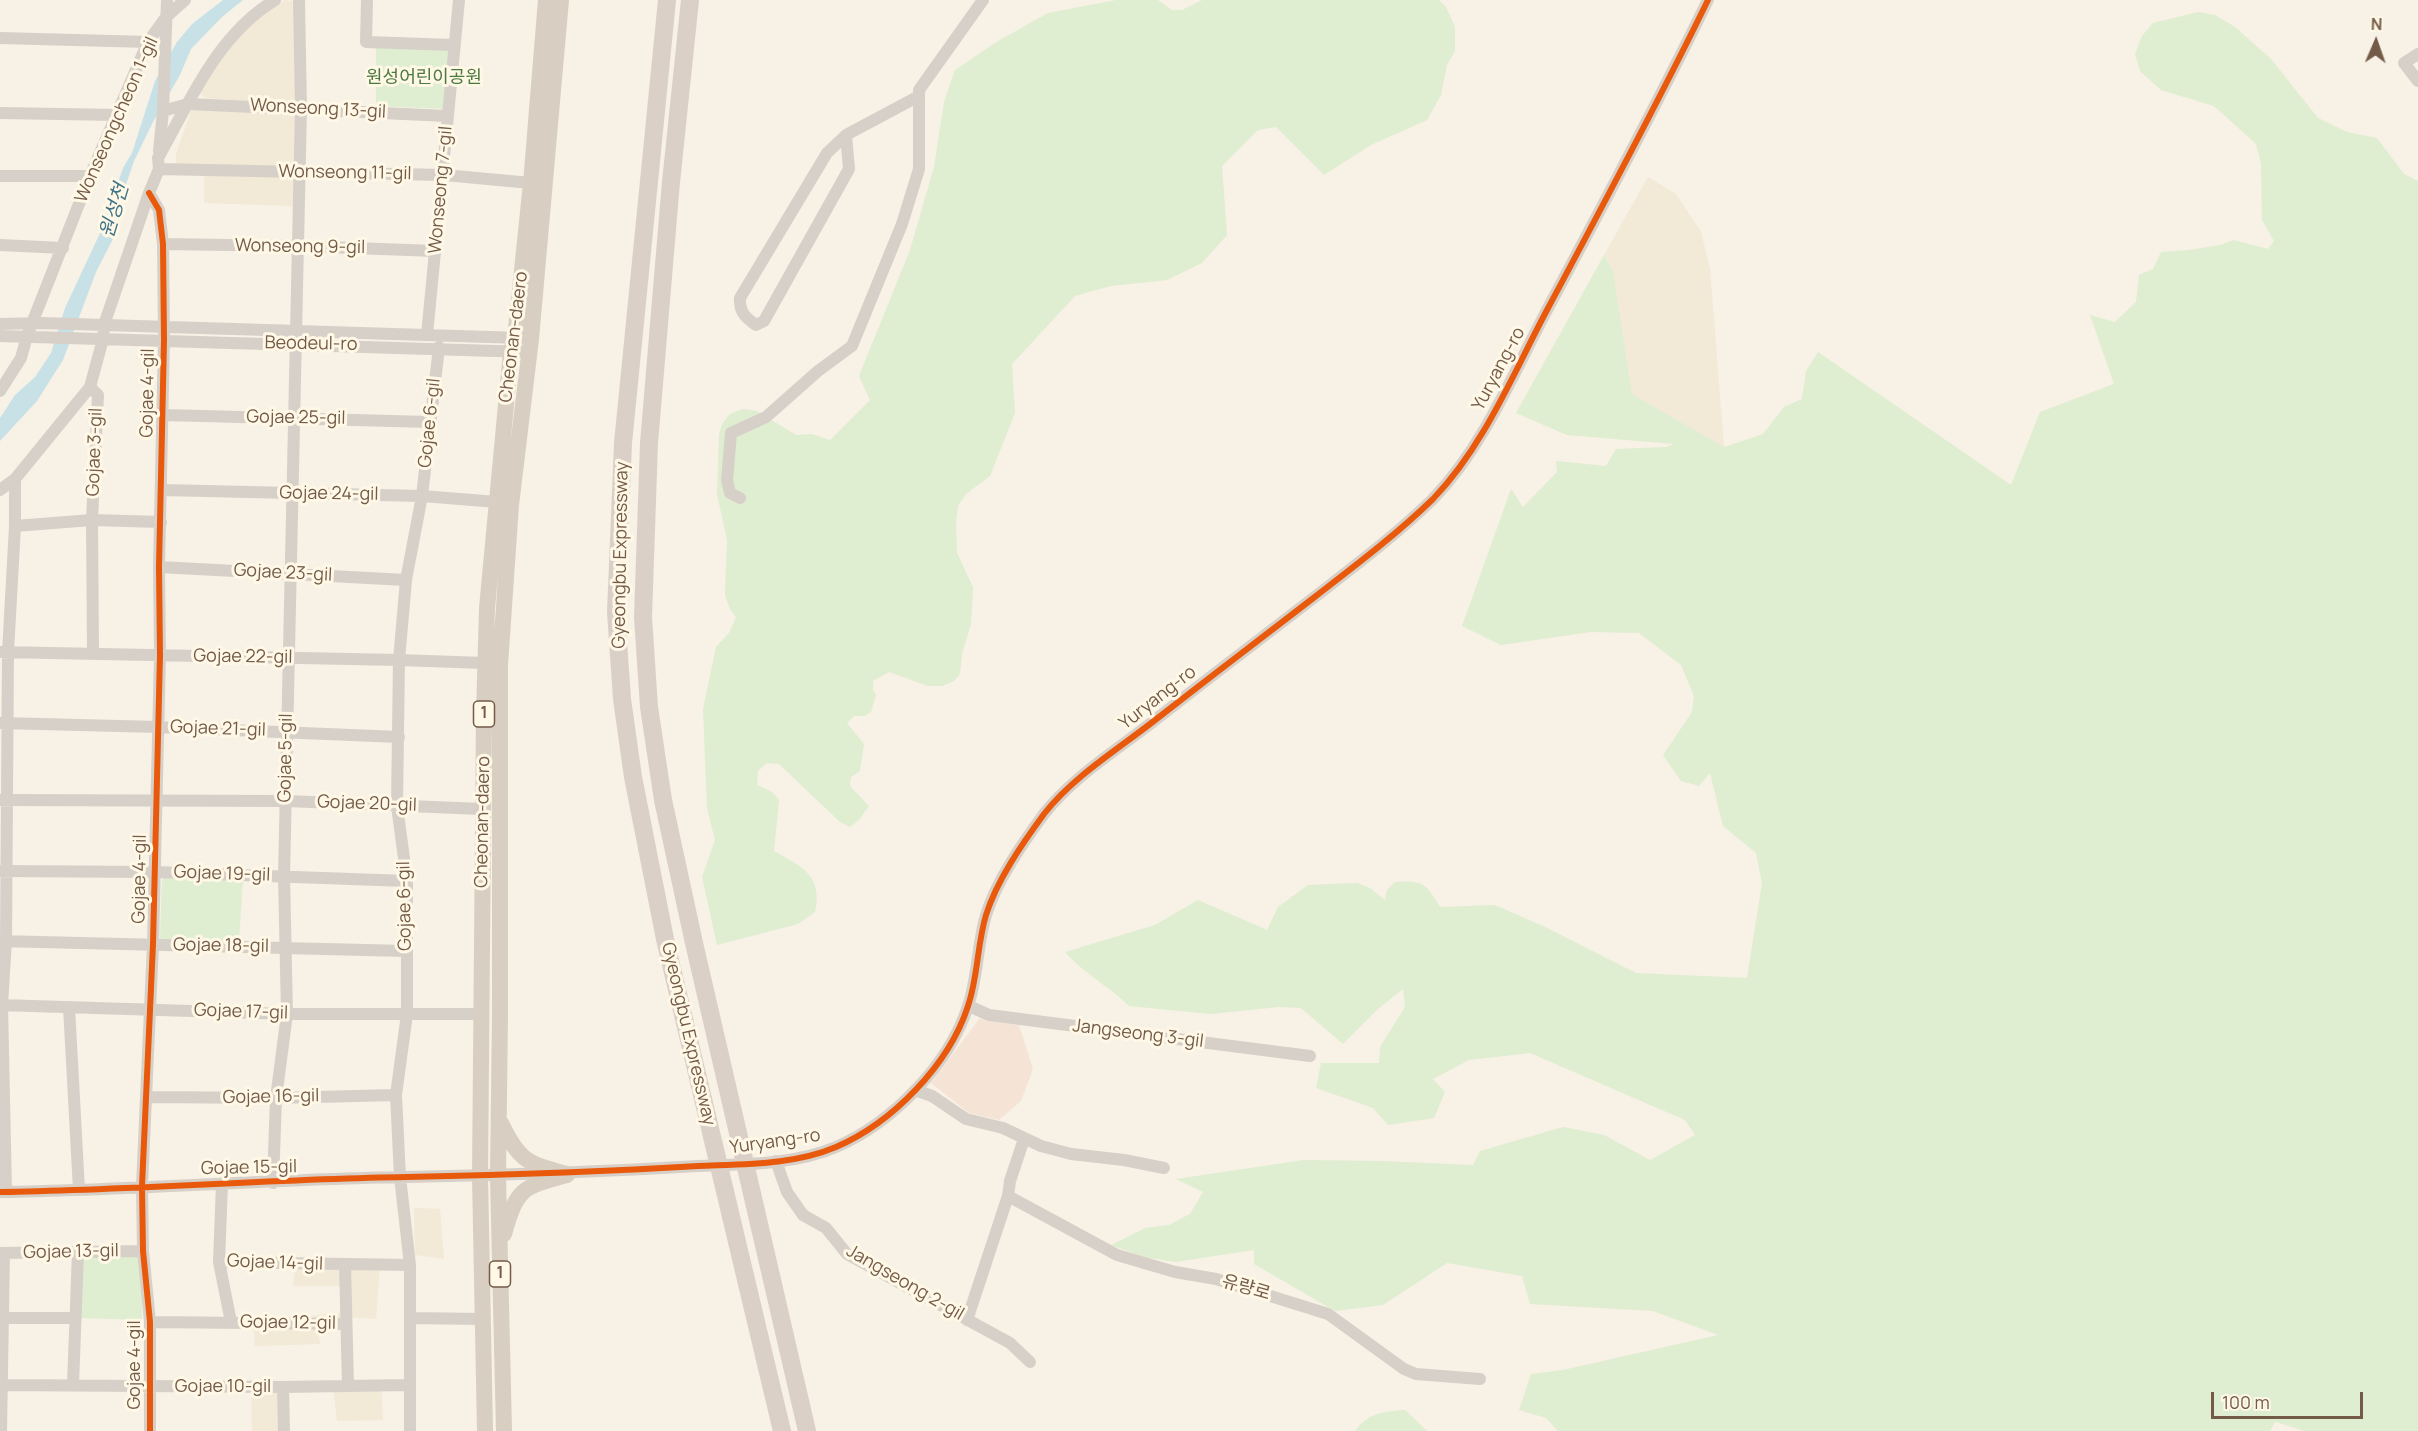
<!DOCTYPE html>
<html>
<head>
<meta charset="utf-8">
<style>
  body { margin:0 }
  #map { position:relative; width:2418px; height:1431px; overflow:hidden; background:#f7f1e6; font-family:Manrope,sans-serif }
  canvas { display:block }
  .north { position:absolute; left:2346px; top:12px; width:60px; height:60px; -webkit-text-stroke:4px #fff8e6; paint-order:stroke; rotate:2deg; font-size:16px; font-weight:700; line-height:24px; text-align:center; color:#735b47 }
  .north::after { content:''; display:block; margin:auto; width:21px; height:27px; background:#735b47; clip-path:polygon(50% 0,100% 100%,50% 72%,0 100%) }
  .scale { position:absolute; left:2211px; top:1392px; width:152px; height:27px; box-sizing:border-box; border:3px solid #735b47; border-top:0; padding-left:8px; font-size:18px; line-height:21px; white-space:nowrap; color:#735b47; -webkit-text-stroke:4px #fff8e6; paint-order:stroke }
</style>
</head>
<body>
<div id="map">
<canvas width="2418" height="1431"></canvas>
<div class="north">N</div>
<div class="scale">100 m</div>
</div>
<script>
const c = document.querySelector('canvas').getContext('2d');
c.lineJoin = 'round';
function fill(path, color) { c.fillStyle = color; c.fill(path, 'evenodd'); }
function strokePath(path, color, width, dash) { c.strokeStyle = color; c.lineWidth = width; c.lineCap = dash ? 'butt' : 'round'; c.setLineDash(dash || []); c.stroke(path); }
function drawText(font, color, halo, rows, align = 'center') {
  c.font = font + ' Manrope,"Noto Sans KR",sans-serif'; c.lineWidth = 6; c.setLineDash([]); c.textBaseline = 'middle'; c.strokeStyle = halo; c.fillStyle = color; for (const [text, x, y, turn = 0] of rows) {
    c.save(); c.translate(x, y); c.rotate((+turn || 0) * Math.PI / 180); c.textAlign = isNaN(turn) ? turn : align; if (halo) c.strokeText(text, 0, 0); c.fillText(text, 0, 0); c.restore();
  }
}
fill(new Path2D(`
  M285,0L301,3L300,98L294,104L205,98L200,93L207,75L239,34L265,11Z
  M195,108L293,113L297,116L294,206L204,203V171L176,170V154L191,111Z
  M1648,177L1676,194L1701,232L1710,269L1724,447L1632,394L1613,271L1604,255Z
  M414,1208L440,1209L444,1259L415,1255Z
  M296,1263L380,1264L376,1319L346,1317L317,1324L320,1344L255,1346L253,1323L345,1312V1286H293Z
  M381,1385L383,1420L337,1421L333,1386Z
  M251,1387H278V1431H252Z`), '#f2e9d6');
fill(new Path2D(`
  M980,1018L987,1021L1019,1025L1033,1069L1021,1101L999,1120L969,1113L931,1083Z`), '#f5e4d6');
fill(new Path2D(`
  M1116,0H1158L1172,10H1182L1202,0H1439L1446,7L1455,27V51L1447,65L1441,95L1427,120L1371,145L1324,175L1276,127L1258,130L1222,166L1227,235L1202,263L1167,280L1111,286L1075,296L1012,364L1015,413L990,476L966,494L958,506L956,523L957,553L973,587L971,624L962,654L960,674L954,681L942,686H928L889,672L873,681V690L876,695L871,712L864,716H854L847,723L864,744L860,771L851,777L850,786L869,806L859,820L850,827L840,822L779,764L767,763L758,771L757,785L772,792L779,800L774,851C802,867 823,875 815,912L798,924L717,945L702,877L715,840L707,808L703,709L716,647L729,633L736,617L730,609L725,595L727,540L717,494L719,435L722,424L730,414L743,409L757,411L796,435L812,434L830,440L870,400L859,376L910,250L934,167L944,102L955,70L998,41L1048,13Z
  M2198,12L2215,15L2235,27L2271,59L2318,118L2347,132L2377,138L2404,174L2418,181V1431H2305L2275,1422L2270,1431H1558L1546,1418L1519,1410L1531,1374L1563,1370L1718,1335L1653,1311L1530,1304L1522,1276L1447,1263L1383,1305L1335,1311L1254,1264V1250L1175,1262L1144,1257L1111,1245L1145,1228L1169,1225L1190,1214L1203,1192L1176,1179L1304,1160L1382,1161L1473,1165L1480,1151L1563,1127L1604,1135L1650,1160L1695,1135L1685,1120L1530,1053L1469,1060L1433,1079L1445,1092L1434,1118L1388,1125L1373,1108L1316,1088L1321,1063H1379L1380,1047L1405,1007L1403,989L1379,1008L1343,1044L1301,1008L1279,1007L1211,1014L1129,1006C1109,986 1083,973 1065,952L1155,925L1198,900L1267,930L1278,907L1308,885L1357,883L1370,888L1385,900L1387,890L1395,882C1422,880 1426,883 1440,907L1495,905L1545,927L1636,973L1747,978L1762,883L1756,853L1723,826L1710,773L1699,786L1681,781L1663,755L1692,712L1694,696L1681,665L1639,633L1591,632L1501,645L1462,626L1511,489L1523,507L1557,472L1556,461L1606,466L1616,449L1666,447L1674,444L1567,435L1516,413L1604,255L1613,271L1632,394L1724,447L1763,434L1784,407L1802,399L1806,371L1818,352L2011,485L2040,412L2114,384L2090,315L2115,322L2136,302L2139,275L2153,269L2161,252L2189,250L2220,245L2234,240L2268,249L2274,241L2262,220L2261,163L2256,144L2214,106L2161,90L2140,71L2135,54L2142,36L2153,23Z
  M376,47L454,50L448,109L376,106Z
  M166,875L243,878L239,941L164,940L160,938L162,880Z
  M83,1256H137L143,1262L142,1320L78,1318Z
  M1405,1410L1427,1431H1355C1369,1412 1383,1412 1405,1410Z`), '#dfedd0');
fill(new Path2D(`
  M223,0H243L222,17L191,49L180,75L153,122L134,161L119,205L113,239L96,272L63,360L37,401L0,441V418L15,395L35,377L51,353L65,308L101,231L123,168L132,153L155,81L177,42L192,24Z`), '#c8e1e6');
strokePath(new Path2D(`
  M367,0L366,42L454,45
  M0,38L148,42
  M2418,54L2404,63L2418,81
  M163,111L188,104L447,116
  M0,113L117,115
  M846,135L849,169L764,321L756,325C746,318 739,312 740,298L827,153L846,135L919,96
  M159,151L163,111L167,0
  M159,169L444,175L531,183
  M0,176H90
  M149,193L159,210L163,244L164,340L159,567L160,655L153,944L142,1186L143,1251L150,1322V1431
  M163,244L297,246L436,251
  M0,245L63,248
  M0,324L41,323L521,338
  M427,335L459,0
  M0,336L529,352
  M90,387L98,395L92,520L93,653
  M0,391L21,358L27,336L90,176L148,42L166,17L185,0
  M163,415L430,422
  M0,490L15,479L90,387L103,339L104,325L149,193L159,169L158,158C190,101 217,35 275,0
  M162,490L422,496L497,502
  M740,498L730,493L727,480L731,433L766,417L818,371L852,346L902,224L919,169V90L983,0
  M15,526L92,520L161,522
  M159,567L406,580
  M1,652L399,660L485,663
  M1,723L158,727L399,737
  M0,800L286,801L482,809
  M0,871L155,872L407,881
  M0,941L406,951
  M0,1005L287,1014H482
  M969,1006L989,1015L1310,1056
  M69,1007L79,1190
  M915,1090L932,1096L966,1119L1003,1128L1041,1146L1071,1154L1124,1160L1164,1168
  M146,1097L276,1098L396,1095
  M1024,1139L1010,1181L1008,1196L1117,1255L1175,1272L1216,1279L1328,1314L1404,1369L1416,1374L1480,1379
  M776,1161L787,1192L803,1215L826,1228L847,1254L1010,1343L1030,1362
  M222,1183L219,1262L231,1322
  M273,1183L276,1098L287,1014L284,876L301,108L299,0
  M0,1192C136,1190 272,1179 407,1177C505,1175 601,1172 698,1166C744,1164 794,1165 836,1147C892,1123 949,1065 968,1006C978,977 977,945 986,915C997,880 1022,844 1044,814C1072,778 1115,751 1150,724C1205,681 1261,638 1316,596C1356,565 1397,534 1433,499C1484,446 1513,374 1547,310C1602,207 1657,105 1708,0
  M6,1192L2,1005L6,941L8,652L15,526V479
  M0,1253L143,1251
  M219,1262L410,1265
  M345,1264L348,1386
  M0,1318H74
  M410,1318L481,1319
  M967,1320L1008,1196
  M150,1322L345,1324
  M0,1385L283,1387L409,1385
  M73,1385L78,1252
  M283,1387L284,1431
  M1,1431L4,1253
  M410,1431V1265L400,1177L396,1095L407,1014V881L397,806L399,660L406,580L422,496L439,347`), '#d7d0c9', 12);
strokePath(new Path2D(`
  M501,1123C519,1161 527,1163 566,1174
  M504,1234C517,1188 522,1187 567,1175
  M485,1431L480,1176L484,714L487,608L511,351L515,338L531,183L546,0
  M504,1431L498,1176L500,1016V665L511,505L531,339L561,0`), '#d8cfc2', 16);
strokePath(new Path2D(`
  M667,0L623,443L616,612L622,699L633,777L665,939L782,1431
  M690,0L671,182L649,443L643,617L649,707L663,800L694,943L807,1431`), '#dbd0c8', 18);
strokePath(new Path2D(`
  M149,193L159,210L163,244L164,340L159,567L160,655L153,944L142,1186L143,1251L150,1322V1431
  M0,1192C136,1190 272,1179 407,1177C505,1175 601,1172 698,1166C744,1164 794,1165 836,1147C892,1123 949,1065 968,1006C978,977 977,945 986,915C997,880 1022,844 1044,814C1072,778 1115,751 1150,724C1205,681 1261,638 1316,596C1356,565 1397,534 1433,499C1484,446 1513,374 1547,310C1602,207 1657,105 1708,0`), '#e8590c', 6);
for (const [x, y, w] of [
  [484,714,21],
  [500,1274,21]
]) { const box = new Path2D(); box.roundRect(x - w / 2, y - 13, w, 26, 4.5); c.fillStyle = '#fff8e6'; c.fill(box); strokePath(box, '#735b47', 1.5); }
drawText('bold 16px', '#735b47', null, [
  ["1",484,714],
  ["1",500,1274]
]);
drawText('18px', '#4b7a3f', '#fff8e6', [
  ["원성어린이공원",424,78]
]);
drawText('18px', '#735b47', '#fff8e6', [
  ["Wonseong 13-gil",318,109,3],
  ["Wonseongcheon 1-gil",117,120,-66],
  ["Wonseong 11-gil",345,173,1],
  ["Wonseong 7-gil",441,190,-85],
  ["Wonseong 9-gil",300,247,1],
  ["Cheonan-daero",514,337,-83],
  ["Beodeul-ro",311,344,1],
  ["Yuryang-ro",1499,369,-62],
  ["Gojae 4-gil",148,393,-89],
  ["Gojae 25-gil",296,418,1],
  ["Gojae 6-gil",430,423,-84],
  ["Gojae 3-gil",95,452,-88],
  ["Gojae 24-gil",329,494,1],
  ["Gyeongbu Expressway",621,555,-89],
  ["Gojae 23-gil",283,573,3],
  ["Gojae 22-gil",243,657,1],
  ["Yuryang-ro",1158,698,-38],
  ["Gojae 21-gil",218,729,2],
  ["Gojae 5-gil",286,758,-89],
  ["Gojae 20-gil",367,804,2],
  ["Cheonan-daero",483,822,-89],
  ["Gojae 19-gil",222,874,2],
  ["Gojae 4-gil",140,879,-89],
  ["Gojae 6-gil",405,906,-91],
  ["Gojae 18-gil",221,946,1],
  ["Gojae 17-gil",241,1012,2],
  ["Gyeongbu Expressway",688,1034,77],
  ["Jangseong 3-gil",1138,1034,7],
  ["Gojae 16-gil",271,1097,-1],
  ["Yuryang-ro",775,1142,-8],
  ["Gojae 15-gil",249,1168,-1],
  ["Gojae 13-gil",71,1252,-1],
  ["Gojae 14-gil",275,1263,2],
  ["Jangseong 2-gil",905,1283,30],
  ["유량로",1246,1288,16],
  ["Gojae 12-gil",288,1323,1],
  ["Gojae 4-gil",135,1365,-90],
  ["Gojae 10-gil",223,1387]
]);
drawText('italic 20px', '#407488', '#fff8e6', [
  ["원성천",115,211,-73]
]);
</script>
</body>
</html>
